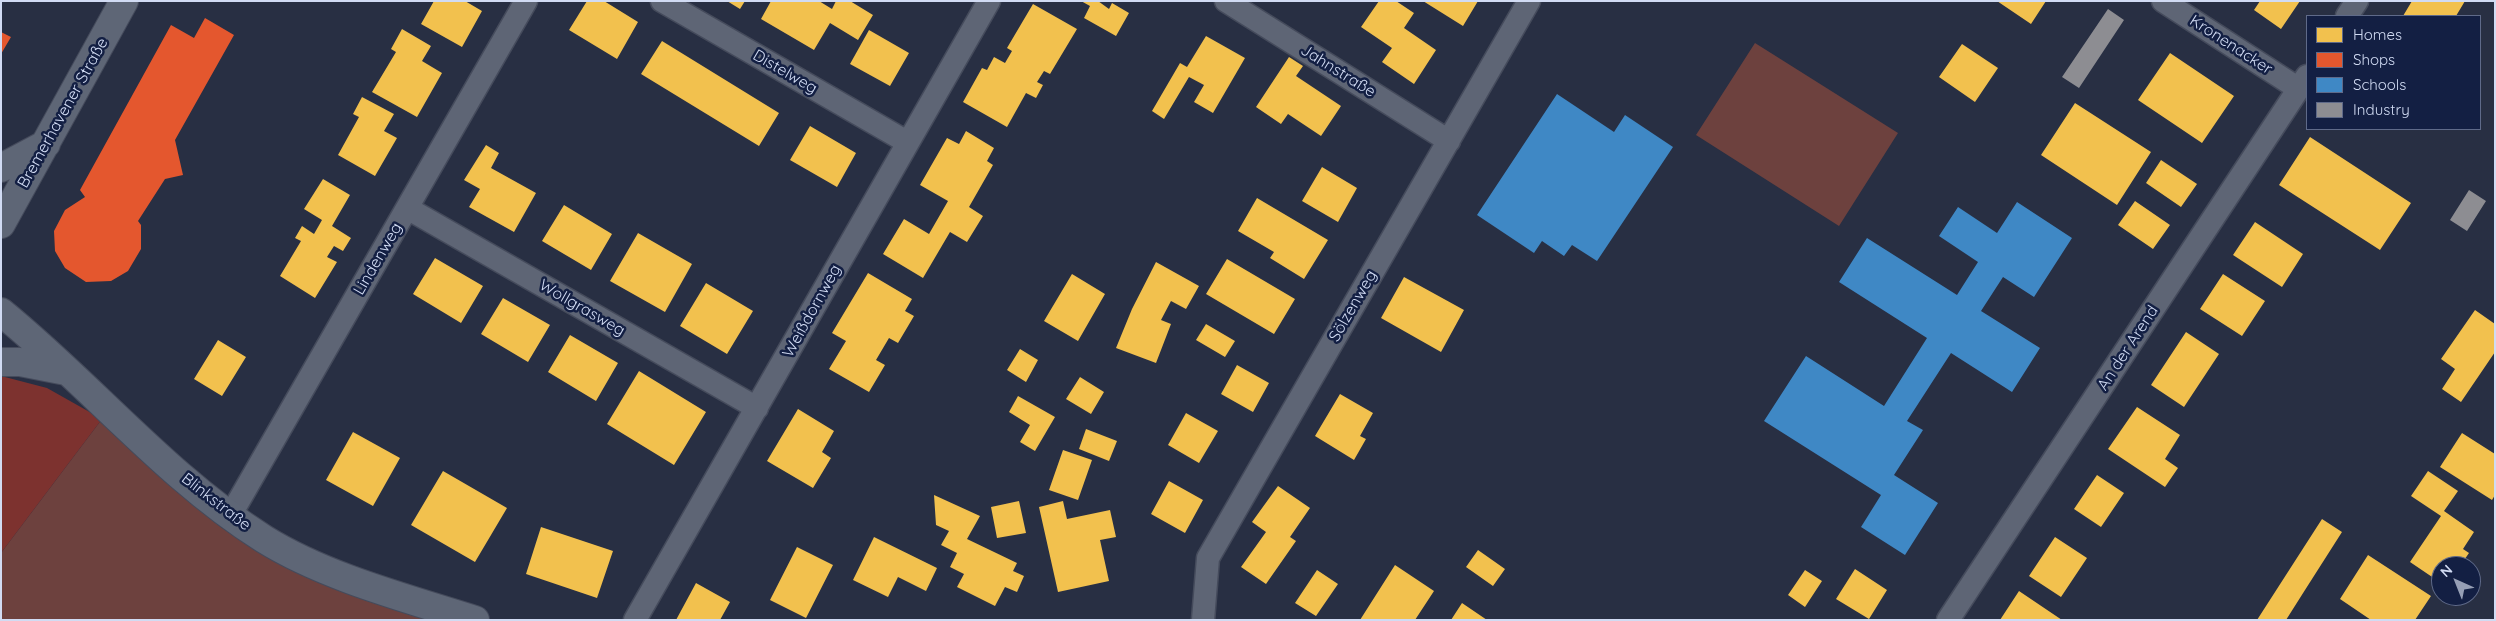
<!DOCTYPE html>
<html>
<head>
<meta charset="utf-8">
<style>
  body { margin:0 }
  #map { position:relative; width:2496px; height:621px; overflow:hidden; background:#282f43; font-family:Quicksand,sans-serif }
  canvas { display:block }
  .frame { position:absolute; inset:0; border:2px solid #d1dbf3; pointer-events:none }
  .legend { position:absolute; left:2306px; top:15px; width:175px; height:115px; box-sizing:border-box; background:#131f43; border:1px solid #5f6a89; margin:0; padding:6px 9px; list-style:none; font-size:15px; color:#d1dbf3 }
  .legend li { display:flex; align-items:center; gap:10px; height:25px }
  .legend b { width:25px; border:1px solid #5f6a89 }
  .north { position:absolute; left:2431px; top:556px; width:50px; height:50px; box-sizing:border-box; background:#131f43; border:1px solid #5f6a89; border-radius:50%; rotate:316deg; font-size:14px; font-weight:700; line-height:20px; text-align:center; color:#d1dbf3 }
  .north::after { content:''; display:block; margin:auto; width:18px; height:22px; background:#969fb5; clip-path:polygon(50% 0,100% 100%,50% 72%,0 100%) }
</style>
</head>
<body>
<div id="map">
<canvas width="2496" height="621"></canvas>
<div class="frame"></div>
<ul class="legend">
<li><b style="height:14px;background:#f2c14e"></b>Homes</li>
<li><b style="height:14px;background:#e4572e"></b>Shops</li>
<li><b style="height:14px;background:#3f88c5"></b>Schools</li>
<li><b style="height:14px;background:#8d8d92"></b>Industry</li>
</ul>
<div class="north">N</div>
</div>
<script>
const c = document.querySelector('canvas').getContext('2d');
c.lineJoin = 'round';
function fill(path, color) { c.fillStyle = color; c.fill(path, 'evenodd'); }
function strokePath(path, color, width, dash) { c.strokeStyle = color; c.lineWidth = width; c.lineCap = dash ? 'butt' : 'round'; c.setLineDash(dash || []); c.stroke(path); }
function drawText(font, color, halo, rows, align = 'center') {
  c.font = font + ' Quicksand,sans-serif'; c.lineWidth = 5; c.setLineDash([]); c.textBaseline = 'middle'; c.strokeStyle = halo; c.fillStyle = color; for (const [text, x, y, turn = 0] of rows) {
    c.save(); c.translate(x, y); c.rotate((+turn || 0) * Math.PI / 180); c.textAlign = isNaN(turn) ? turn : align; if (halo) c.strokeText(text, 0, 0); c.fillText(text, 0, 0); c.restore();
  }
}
fill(new Path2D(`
  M1755,43L1898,133L1839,226L1696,135Z
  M102,419L171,486L222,528L257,549L452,620H1V553Z`), '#6d413e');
fill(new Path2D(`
  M1,376L47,388L102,419L1,553Z`), '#7d322f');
fill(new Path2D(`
  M434,1H465L482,11L462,47L421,24Z
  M587,1H604L638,22L617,59L569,30Z
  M727,1H745L740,9Z
  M771,1H819L832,9L836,1H850L873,15L858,40L830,23L814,50L761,19Z
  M1081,1H1098L1109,9L1112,3L1129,13L1116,36L1084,18L1090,6Z
  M1379,1H1396L1414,13L1404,28L1436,50L1414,84L1382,62L1392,48L1361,27Z
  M1423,1H1478L1463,26Z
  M1997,1H2046L2031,24Z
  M2260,1H2300L2281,29L2254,10Z
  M2412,1H2465L2456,16H2403Z
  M1033,4L1077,29L1050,74L1044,71L1037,82L1043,85L1036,98L1026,93L1007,127L963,102L982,68L987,70L994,57L1005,63L1012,51L1007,48Z
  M402,29L431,46L422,61L442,73L417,117L372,92L396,52L391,49Z
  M869,30L909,53L890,86L850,64Z
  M1206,36L1245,58L1213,113L1194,102L1204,85L1189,77L1164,119L1152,111L1180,63L1187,67Z
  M662,41L779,113L759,146L641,74Z
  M1962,44L1998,68L1975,102L1939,77Z
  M2170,53L2234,96L2202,143L2138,100Z
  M1289,57L1303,66L1296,76L1341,106L1321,136L1288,114L1281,124L1256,107Z
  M362,97L394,114L384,131L397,138L375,176L338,155L359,117L353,114Z
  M2075,103L2151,152L2117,205L2041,155Z
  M810,126L856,153L837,187L790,160Z
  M966,131L994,148L987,161L993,165L969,207L983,216L967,242L950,232L923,278L883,254L904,219L929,234L948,201L920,185L947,138L959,144Z
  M2310,137L2411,203L2380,250L2279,185Z
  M486,145L499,153L491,168L536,193L514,232L469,207L480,189L464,180Z
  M2161,160L2197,184L2181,207L2146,183Z
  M1322,167L1357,188L1338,222L1302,201Z
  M323,179L350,195L332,226L351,238L343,251L334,246L327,257L337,262L315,298L280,276L301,241L295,238L302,226L314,234L322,220L304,209Z
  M1257,198L1328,240L1304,279L1270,258L1274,252L1238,231Z
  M2135,201L2170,225L2153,249L2118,225Z
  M564,205L612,234L591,270L542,241Z
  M2255,222L2303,254L2282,287L2233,255Z
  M638,233L692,264L665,312L610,281Z
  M435,258L483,286L461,323L413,294Z
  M1227,259L1295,299L1274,334L1206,294Z
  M1156,262L1199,286L1186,309L1171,301L1161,320L1171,324L1156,363L1116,348L1132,309Z
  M868,273L912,299L905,311L914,316L898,343L889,338L876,360L885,365L869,392L829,369L846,341L832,333Z
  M1072,274L1105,294L1078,341L1044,321Z
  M2223,274L2265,301L2242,336L2200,309Z
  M1404,277L1464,310L1441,352L1381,318Z
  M706,283L753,311L727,354L680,326Z
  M503,298L550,325L528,362L481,334Z
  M2475,310L2495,324V352L2461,402L2442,389L2455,369L2441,359Z
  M1206,324L1235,341L1225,357L1196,340Z
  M2186,332L2219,354L2184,407L2151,385Z
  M570,335L618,363L596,401L548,372Z
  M218,340L246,357L222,396L194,379Z
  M1020,349L1038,360L1026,382L1007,370Z
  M1237,365L1269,383L1253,412L1221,394Z
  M639,371L706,412L674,465L607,424Z
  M1080,377L1104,392L1091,414L1066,399Z
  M1340,394L1373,413L1360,436L1366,439L1354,460L1315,436Z
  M1018,396L1055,417L1035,451L1020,442L1030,425L1009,412Z
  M2137,407L2180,435L2165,459L2178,468L2165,487L2108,449Z
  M798,409L834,431L822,452L831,458L813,488L767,461Z
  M1186,413L1218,431L1199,463L1168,445Z
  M1086,429L1117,441L1109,461L1079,449Z
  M353,432L400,458L373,506L326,480Z
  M2462,433L2495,454V495L2492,500L2440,467Z
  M1063,450L1092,460L1078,500L1049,490Z
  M443,471L507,508L475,562L411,525Z
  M2428,471L2458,491L2444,511L2474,532L2463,549L2469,553L2460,566H2441V583L2410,562L2441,516L2411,496Z
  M2097,475L2124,493L2101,527L2074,509Z
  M1169,481L1203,500L1185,533L1151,514Z
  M1278,486L1310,508L1290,537L1296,541L1266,584L1241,567L1266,532L1252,522Z
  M934,495L980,516L967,539L1017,563L1013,571L1024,576L1017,592L1005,587L995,606L957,587L964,574L950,567L957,553L941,545L949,531L936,525Z
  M1019,501L1026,533L997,538L991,507Z
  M1063,501L1067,519L1110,510L1116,537L1100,540L1109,581L1058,592L1039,507Z
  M2322,519L2342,532L2305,590L2286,620H2257Z
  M541,527L613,551L597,598L526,574Z
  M874,537L937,568L926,591L898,577L888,597L853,580Z
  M2055,537L2087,558L2061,597L2029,576Z
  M797,547L833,565L806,618L770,600Z
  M1478,550L1505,569L1493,586L1466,567Z
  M2368,555L2431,596L2415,620H2371L2340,599Z
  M1395,565L1434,591L1415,620H1360Z
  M1855,569L1887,590L1869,619L1836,599Z
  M1317,570L1338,584L1316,616L1295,603Z
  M1805,570L1822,581L1805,607L1788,595Z
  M696,583L730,602L720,620H676Z
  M2019,591L2062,620H2000Z
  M1462,603L1487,620H1451Z`), '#f2c14e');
fill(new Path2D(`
  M205,18L234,35L175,140L183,175L165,179L138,221L141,225V249L128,271L111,281L86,282L65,268L55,251L54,231L65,210L85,197L80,190L171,25L194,38Z
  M1,32L11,37L1,54Z`), '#e4572e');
fill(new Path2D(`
  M1557,94L1614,132L1625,115L1673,147L1597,261L1572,245L1564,256L1542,241L1534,253L1477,215Z
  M2017,202L2072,238L2034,297L2003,277L1981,311L2040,348L2012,392L1951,353L1907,421L1923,430L1894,475L1938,503L1905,555L1861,527L1881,495L1764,421L1806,356L1884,406L1927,338L1839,282L1867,238L1957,295L1978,262L1939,236L1958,207L1997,233Z`), '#3f88c5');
fill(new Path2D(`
  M2108,9L2124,20L2079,88L2062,77Z
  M2469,190L2486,201L2467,231L2450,220Z`), '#8d8d92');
const street = new Path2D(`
  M662,1L907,142
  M1226,1L1449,141
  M2163,1L2299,89
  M2347,16L2357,1
  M407,208L757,408
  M230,516L526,1
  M635,620L989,1
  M1203,620L1208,558L1529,1
  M1948,620L2307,76`);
const secondary = new Path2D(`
  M1,168L46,144
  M1,224L124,1
  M1,312C91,385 166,477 264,539C325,577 406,598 475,620
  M1,362H20L66,371`);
strokePath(street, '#454b5c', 25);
strokePath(secondary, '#454b5c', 30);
strokePath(street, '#5e6575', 22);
strokePath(secondary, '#5e6676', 28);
drawText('16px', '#d1dbf3', '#131f43', [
  ["Kronenacker",2231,45,33],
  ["Jahnstraße",1338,71,32],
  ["Distelweg",785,72,30],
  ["Bremerhavener Straße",63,113,-61],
  ["Lindenweg",378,259,-60],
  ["Sölzenweg",1353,306,-60],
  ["Wollgrasweg",582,308,30],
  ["Weißdornweg",812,311,-61],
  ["An der Arend",2128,348,-57],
  ["Blinkstraße",216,502,38]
]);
</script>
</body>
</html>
